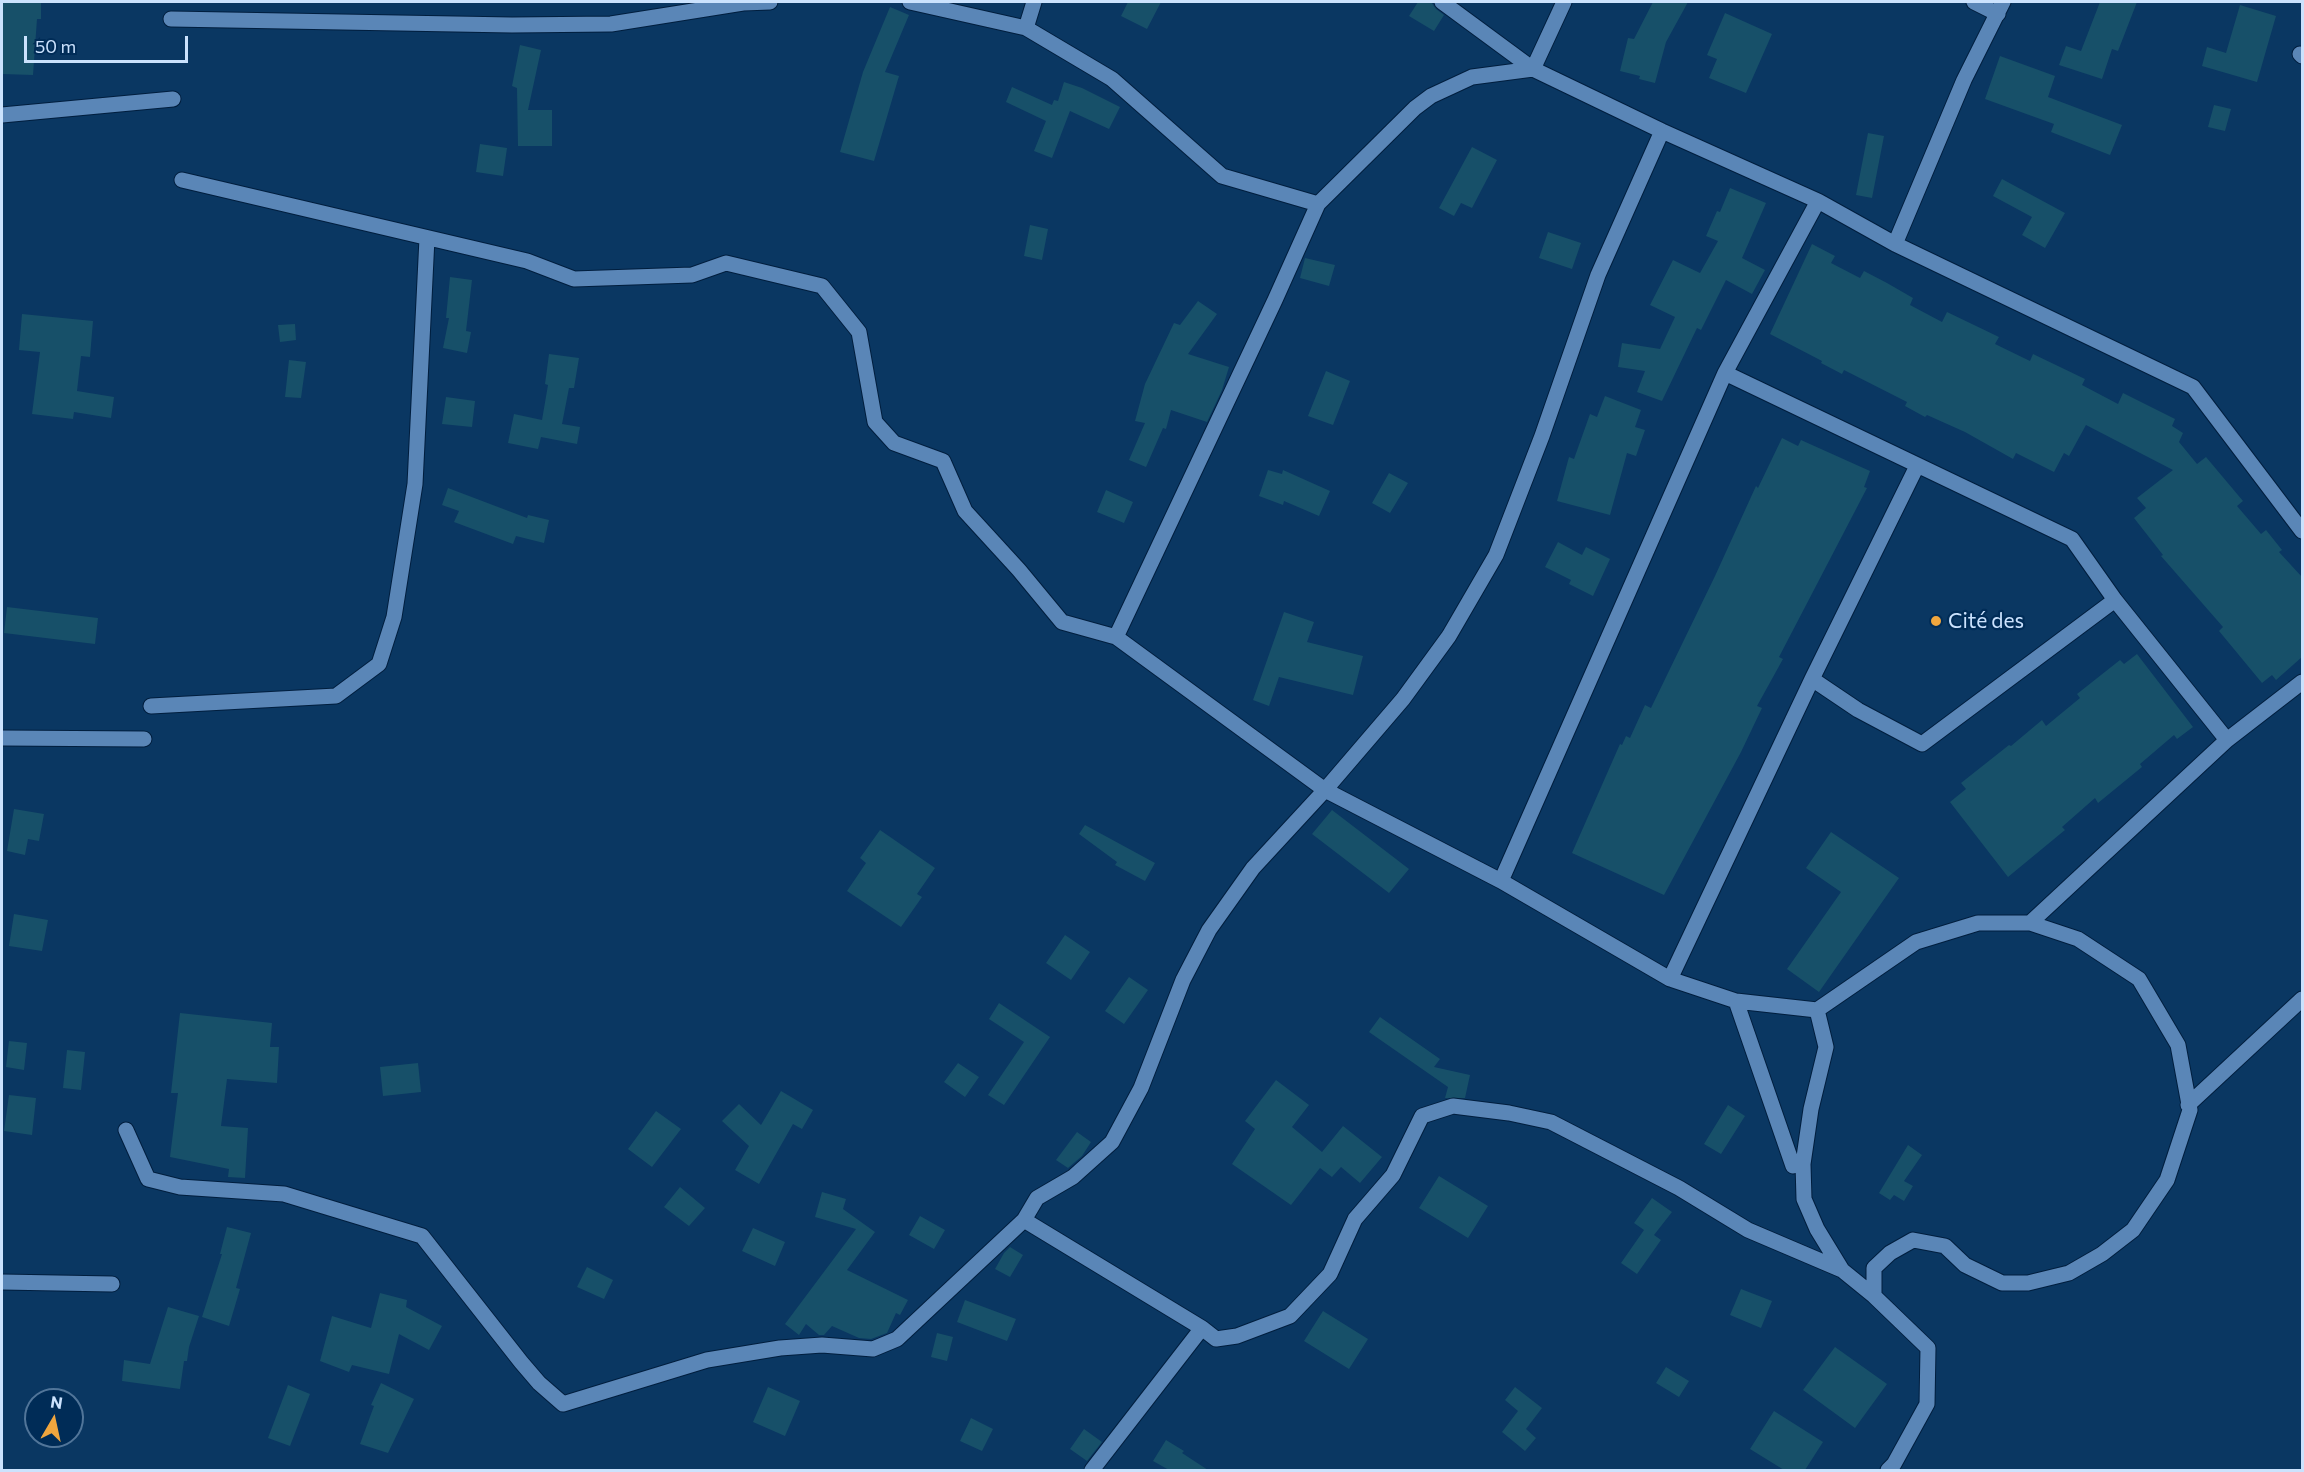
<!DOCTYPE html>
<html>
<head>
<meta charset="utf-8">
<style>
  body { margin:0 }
  #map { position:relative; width:2304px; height:1472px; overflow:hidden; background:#0a3762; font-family:Commissioner,sans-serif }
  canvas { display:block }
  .frame { position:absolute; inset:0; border:3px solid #cbe2fd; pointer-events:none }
  .north { position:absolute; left:24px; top:1388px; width:60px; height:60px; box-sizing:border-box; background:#002c57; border:2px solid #517599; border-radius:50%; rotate:9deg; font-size:16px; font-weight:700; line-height:24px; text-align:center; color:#cbe2fd }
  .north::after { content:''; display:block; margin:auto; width:21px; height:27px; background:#f0a63e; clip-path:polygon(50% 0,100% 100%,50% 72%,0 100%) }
  .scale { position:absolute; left:24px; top:36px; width:164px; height:27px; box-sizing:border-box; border:3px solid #cbe2fd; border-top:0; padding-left:8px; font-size:18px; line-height:21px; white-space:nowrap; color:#cbe2fd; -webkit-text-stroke:4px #002c57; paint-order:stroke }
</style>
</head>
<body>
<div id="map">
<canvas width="2304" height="1472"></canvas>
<div class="frame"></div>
<div class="north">N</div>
<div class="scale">50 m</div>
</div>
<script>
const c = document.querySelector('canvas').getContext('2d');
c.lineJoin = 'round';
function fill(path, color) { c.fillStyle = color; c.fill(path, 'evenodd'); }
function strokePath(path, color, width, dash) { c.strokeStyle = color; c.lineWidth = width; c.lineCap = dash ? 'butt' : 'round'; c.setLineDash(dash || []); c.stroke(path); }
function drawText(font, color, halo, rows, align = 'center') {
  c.font = font + ' Commissioner,sans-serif'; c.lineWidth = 4.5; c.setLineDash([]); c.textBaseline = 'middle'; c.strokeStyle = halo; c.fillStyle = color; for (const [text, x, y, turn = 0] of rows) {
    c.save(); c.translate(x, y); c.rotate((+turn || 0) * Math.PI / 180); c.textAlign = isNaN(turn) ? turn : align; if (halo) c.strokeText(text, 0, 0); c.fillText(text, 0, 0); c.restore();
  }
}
fill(new Path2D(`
  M2,2L41,3V19H37L33,75L2,74Z
  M1128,2H1161L1147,29L1121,16Z
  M1418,2H1431L1436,9L1444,15L1434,31L1409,16Z
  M1653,2H1688L1666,42L1655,83L1639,79L1640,76L1620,71L1628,38L1634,39Z
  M2100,2H2137L2118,51L2112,49L2102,79L2059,65L2066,46L2081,51Z
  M2240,5L2276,16L2257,82L2202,66L2207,47L2226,53Z
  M890,7L909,15L885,72L899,76L874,161L840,152L863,72Z
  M1725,13L1772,34L1746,93L1709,78L1717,59L1707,55Z
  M520,45L541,50L528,110H552V146H518L517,88L512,86Z
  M2000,56L2055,76L2048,97L2122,125L2110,155L2051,132L2054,124L1985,99Z
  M1064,82L1082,88L1120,107L1109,129L1070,111L1052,158L1034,151L1046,121L1006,102L1012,87L1052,105L1054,100L1058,101Z
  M2214,105L2231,109L2225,131L2208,127Z
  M1868,133L1884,136L1872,198L1856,195Z
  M480,144L507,148L503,176L476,172Z
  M1472,147L1497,160L1472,208L1461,203L1454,216L1439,208Z
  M2002,179L2065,213L2045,248L2022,235L2032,217L1993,196Z
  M1730,188L1766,203L1742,258L1765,270L1752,294L1726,280L1701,330L1697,328L1662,401L1637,392L1645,371L1618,367L1622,343L1660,349L1675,317L1650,305L1673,260L1700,273L1718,241L1706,236L1717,211L1720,212Z
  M1030,225L1048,229L1042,260L1024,256Z
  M1548,232L1581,243L1572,269L1539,258Z
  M1812,244L1835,256L1831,263L1860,278L1864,271L1887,283L1913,298L1910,305L1942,322L1947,312L1999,337L1995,344L2030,361L2033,354L2085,379L2082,385L2118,404L2123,393L2175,419L2172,426L2183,433L2179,442L2197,464L2206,457L2243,501L2237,506L2261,534L2266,530L2282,550L2279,552L2302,577V657L2276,680L2272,675L2262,683L2219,631L2223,627L2161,556L2163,555L2134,518L2146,508L2137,498L2173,470L2086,425L2069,456L2064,453L2054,472L2016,453L2013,459L1965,432L1927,415L1925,417L1905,406L1907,402L1844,370L1842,374L1821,363L1822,361L1770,334Z
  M1305,258L1335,265L1329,286L1300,278Z
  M450,277L472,280L466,331L471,332L467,353L443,348L449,318H446Z
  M1198,301L1217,314L1188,354L1229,367L1222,390L1207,422L1171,410L1166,429L1163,428L1146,467L1129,460L1145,423L1135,421L1145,384L1174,323L1180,325Z
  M22,314L93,321L90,357L81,356L77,391L114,397L111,418L74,412L73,419L32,414L40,352L19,350Z
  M295,324L296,340L280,342L278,325Z
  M549,354L579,358L574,388H569L562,424L580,427L577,444L541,437L538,449L508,443L514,414L542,420L548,385L545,384Z
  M289,360L306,362L301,398L285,397Z
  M1326,371L1350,381L1333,425L1308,416Z
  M1605,396L1641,410L1635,427L1645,430L1636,456L1627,453L1610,515L1557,501L1569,457L1574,459L1590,414L1597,417Z
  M446,397L475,401L472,427L442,424Z
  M1782,438L1798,446L1801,440L1870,471L1864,487L1867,488L1779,657L1783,659L1757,706L1762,708L1741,752L1664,895L1572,853L1620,744L1622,745L1626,736L1630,738L1645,705L1651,708L1715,576L1756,486L1758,488Z
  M1268,470L1282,474L1283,470L1330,491L1319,516L1284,501L1283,505L1259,496Z
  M1389,473L1408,483L1390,513L1372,503Z
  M448,488L527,518L528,515L549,520L544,543L516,536L513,544L454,522L459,511L442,505Z
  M1106,490L1133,502L1124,523L1097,512Z
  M1558,542L1582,555L1586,547L1610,559L1593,596L1569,584L1571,580L1545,567Z
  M7,607L98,618L95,644L4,633Z
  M1284,612L1314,622L1307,642L1363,656L1353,695L1279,677L1269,706L1253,700Z
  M2137,654L2193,727L2177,739L2174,735L2140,764L2142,767L2098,803L2095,798L2062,827L2065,830L2008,877L1950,802L1966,789L1961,783L2009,745L2011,746L2042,720L2046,726L2080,698L2077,694L2120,660L2124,664Z
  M14,809L44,814L39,841L28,839L25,855L7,851Z
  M1332,810L1409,869L1389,893L1312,834Z
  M1085,825L1155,863L1145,881L1115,865L1117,862L1079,834Z
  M880,830L935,868L917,894L922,897L901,927L847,891L866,863L860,858Z
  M1831,832L1899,878L1819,992L1787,969L1841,892L1806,868Z
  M14,914L48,920L42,951L9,946Z
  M1065,935L1090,952L1071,980L1046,963Z
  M1129,977L1148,990L1124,1024L1105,1011Z
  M999,1003L1050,1037L1004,1105L988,1095L1024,1042L989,1019Z
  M180,1013L272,1023L270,1047H279L277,1083L227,1079L221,1126L248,1128L245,1178L228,1177L229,1169L170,1157L178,1093H171Z
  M1380,1017L1440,1059L1434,1067L1470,1075L1465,1098H1445L1448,1087L1369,1032Z
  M9,1041L27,1043L24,1070L6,1067Z
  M67,1050L85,1052L81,1090L63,1088Z
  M418,1063L421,1092L383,1096L380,1067Z
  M958,1063L979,1077L965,1097L944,1082Z
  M1276,1080L1309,1105L1292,1127L1322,1152L1343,1126L1382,1157L1360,1183L1341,1167L1332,1177L1320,1168L1291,1205L1232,1164L1255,1129L1245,1121Z
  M781,1091L813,1110L802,1129L793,1124L759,1184L735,1170L749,1146L722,1121L739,1104L761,1125Z
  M9,1095L36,1098L32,1135L4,1131Z
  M1728,1105L1745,1116L1721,1154L1704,1144Z
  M656,1111L681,1129L652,1167L628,1149Z
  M1077,1132L1091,1142L1082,1156L1068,1168L1056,1160Z
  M1908,1145L1922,1155L1904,1181L1913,1186L1904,1201L1894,1195L1890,1200L1879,1193Z
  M1439,1176L1488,1206L1468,1238L1419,1208Z
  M680,1187L705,1208L689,1226L664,1207Z
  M822,1192L846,1199L843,1209L875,1232L847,1270L908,1300L900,1315L896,1313L887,1333L871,1339L859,1338L832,1326L824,1335H819L806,1324L799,1335L785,1324L856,1229L815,1217Z
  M1652,1198L1672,1212L1654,1235L1661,1240L1637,1274L1621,1263L1644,1230L1634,1223Z
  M920,1216L945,1230L934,1249L909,1235Z
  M227,1227L251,1233L236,1288L240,1289L229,1326L202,1317L222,1254H220Z
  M753,1228L785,1242L775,1266L742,1251Z
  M1010,1247L1023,1255L1010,1277L995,1269L1004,1253Z
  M587,1267L613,1280L604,1299L577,1287Z
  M1741,1289L1772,1301L1761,1328L1730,1315Z
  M380,1293L407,1300L406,1307L442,1326L429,1350L399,1334L389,1374L352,1365L349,1372L320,1361L332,1316L371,1328Z
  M965,1300L1016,1319L1007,1341L957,1322Z
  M168,1307L199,1316L189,1347L187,1361H184L180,1389L122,1381L124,1360L150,1364Z
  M1323,1311L1368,1339L1349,1369L1304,1341Z
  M937,1333L953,1337L947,1361L931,1357Z
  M1835,1347L1887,1384L1855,1428L1803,1390Z
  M1666,1367L1689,1381L1679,1397L1656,1383Z
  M381,1383L414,1399L388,1453L360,1444L374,1406L371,1405Z
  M288,1385L310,1394L290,1446L268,1438Z
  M768,1387L800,1401L785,1436L753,1422Z
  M1515,1387L1542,1408L1526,1429L1536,1438L1525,1451L1502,1432L1518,1411L1505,1400Z
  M1774,1411L1823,1442L1805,1470H1784L1750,1449Z
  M971,1418L993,1429L982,1451L960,1441Z
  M1084,1429L1102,1442L1087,1461L1070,1449Z
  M1166,1440L1184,1451L1182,1453L1208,1470H1169L1153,1461Z`), '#175069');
const minor = new Path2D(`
  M910,2L1026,28L1112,79L1222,176L1318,204
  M1442,2L1533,69L1662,131L1818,201L1895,244L2193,387L2302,531
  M1974,2L1998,14
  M171,19L512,25L611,24L743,3L770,2
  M1026,28L1034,2
  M2300,54L2302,56
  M1533,69L1564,2
  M2,115L173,99
  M182,180L527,261L574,279L692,275L726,263L822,286L859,332L875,422L894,443L943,461L965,511L1019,570L1062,622L1116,637L1325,790L1501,881L1670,979L1736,1001L1817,1010
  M1895,244L1964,80L2003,2
  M1725,373L2072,539L2115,600L2227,740
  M1116,637L1275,300L1318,204L1415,108L1431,96L1472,77L1533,69
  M1812,679L1858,710L1922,744L2115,600
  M151,706L336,696L379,664L394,617L415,484L427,238
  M2,738L144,739
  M1501,881L1725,373L1818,201
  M2030,923L2227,740L2302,682
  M1670,979L1812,679L1917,466
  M1736,1001L1793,1166L1803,1164
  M2188,1105L2302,999
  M126,1130L148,1179L180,1187L284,1194L422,1236L521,1362L539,1383L563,1404L707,1360L780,1348L822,1345L873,1349L897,1339L1024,1220L1037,1198L1073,1177L1112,1142L1141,1088L1183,980L1209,930L1253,868L1325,790L1403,699L1449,636L1496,555L1542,436L1598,275L1662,131
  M1024,1220L1202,1328
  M1842,1270L1817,1229L1804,1199L1803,1164L1811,1109L1826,1047L1817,1010L1916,942L1978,923H2030L2078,939L2139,979L2178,1045L2190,1110L2167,1180L2133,1230L2102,1254L2069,1273L2028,1283H2002L1965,1265L1945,1246L1913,1240L1890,1253L1874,1268V1296
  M2,1282L112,1284
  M1092,1470L1202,1328L1216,1339L1237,1336L1290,1316L1330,1274L1355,1219L1393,1175L1422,1116L1453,1106L1509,1113L1551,1122L1679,1188L1748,1230L1842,1270L1874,1296L1928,1348L1927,1404L1894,1464L1888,1470`);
strokePath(minor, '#001e3e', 17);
strokePath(minor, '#5a86b7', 15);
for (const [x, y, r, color] of [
  [1936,621,6,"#f0a63e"]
]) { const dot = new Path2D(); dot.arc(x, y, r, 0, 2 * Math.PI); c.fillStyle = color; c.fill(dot); strokePath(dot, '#002c57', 2); }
drawText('21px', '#cbe2fd', '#002c57', [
  ["Cité des",1948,621]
], 'left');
</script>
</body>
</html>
